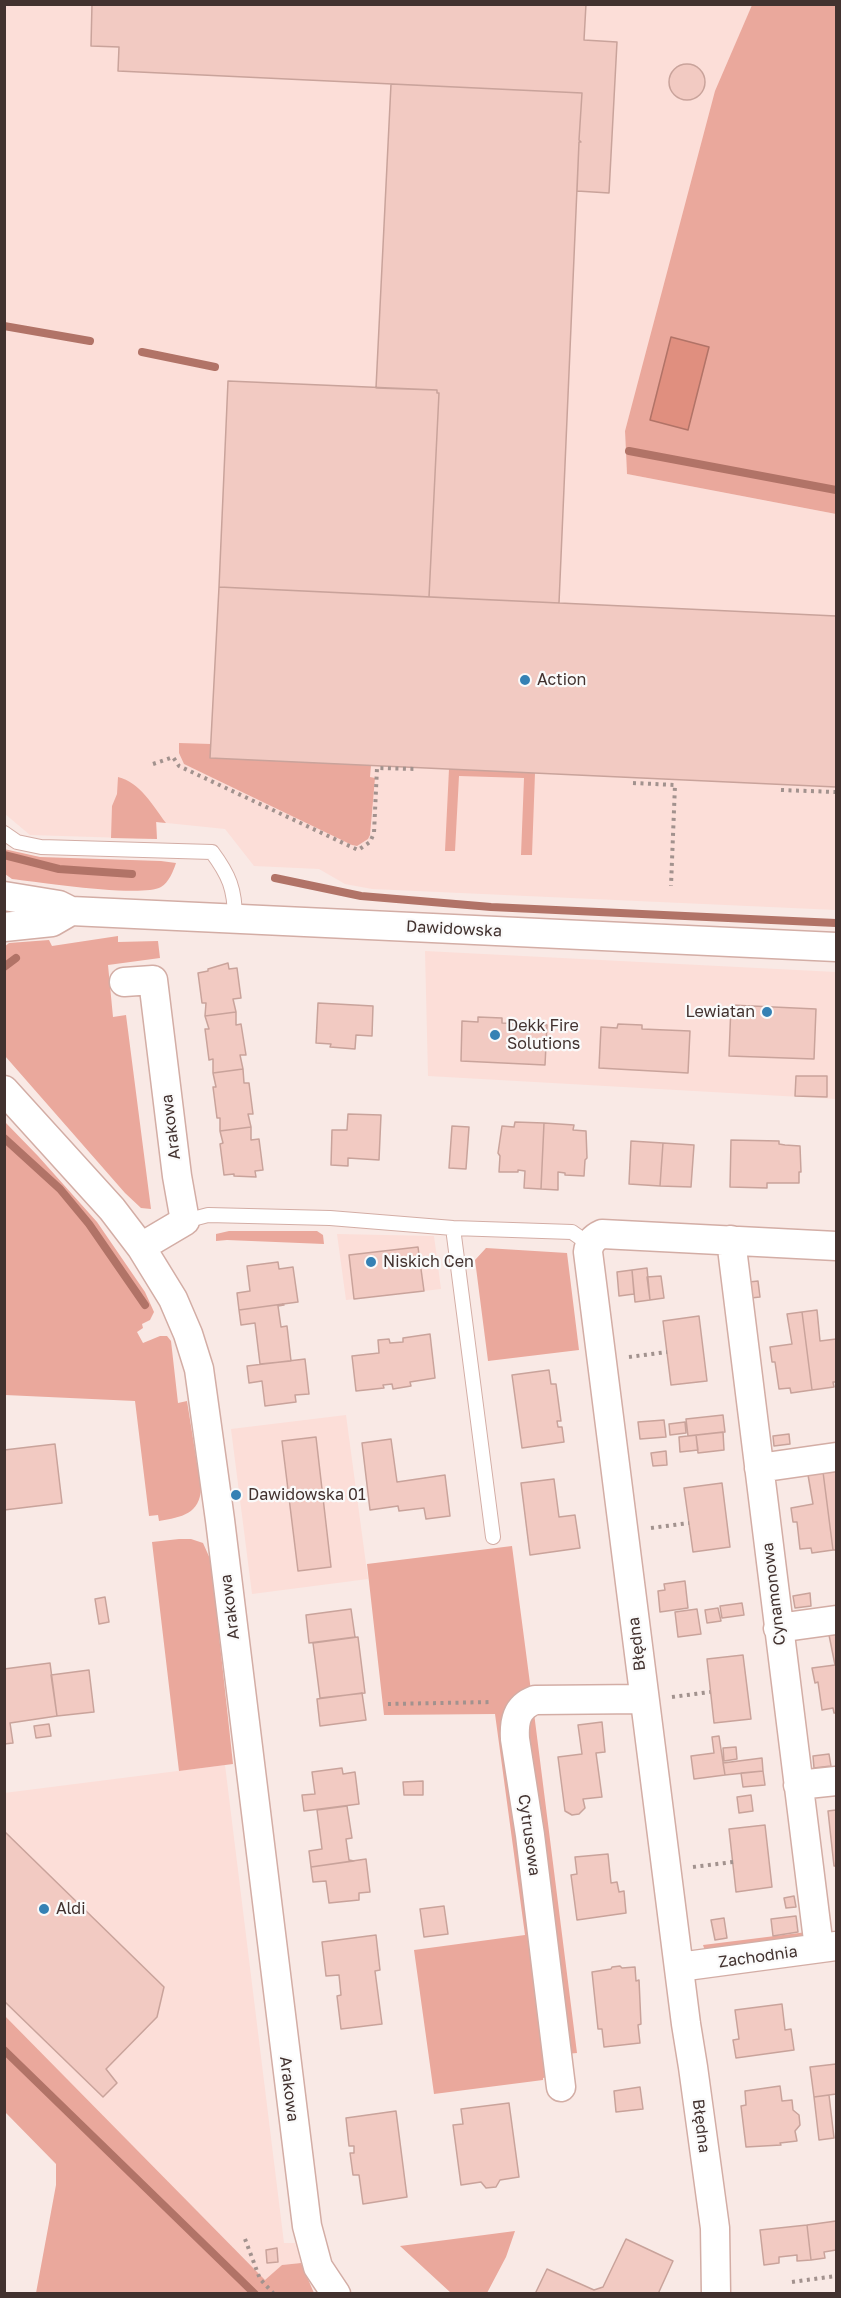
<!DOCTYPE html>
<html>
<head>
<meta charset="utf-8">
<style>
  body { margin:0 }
  #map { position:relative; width:841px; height:2298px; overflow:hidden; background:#f9e9e5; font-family:"Golos Text",sans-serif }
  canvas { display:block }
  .frame { position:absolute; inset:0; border:6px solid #42322f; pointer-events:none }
</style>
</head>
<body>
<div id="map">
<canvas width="841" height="2298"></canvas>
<div class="frame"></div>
</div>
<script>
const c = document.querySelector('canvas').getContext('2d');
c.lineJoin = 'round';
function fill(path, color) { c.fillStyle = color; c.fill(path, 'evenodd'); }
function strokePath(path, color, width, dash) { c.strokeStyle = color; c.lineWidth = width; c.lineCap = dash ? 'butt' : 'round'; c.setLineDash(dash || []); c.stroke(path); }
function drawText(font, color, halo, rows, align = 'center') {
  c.font = font + ' "Golos Text",sans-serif'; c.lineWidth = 4.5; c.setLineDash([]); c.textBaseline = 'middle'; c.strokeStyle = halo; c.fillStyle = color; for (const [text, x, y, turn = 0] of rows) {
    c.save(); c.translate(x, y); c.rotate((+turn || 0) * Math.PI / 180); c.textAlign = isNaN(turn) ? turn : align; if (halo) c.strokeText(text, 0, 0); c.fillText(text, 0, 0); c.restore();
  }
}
fill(new Path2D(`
  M4,5H752L734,48L625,431L627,474L836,514V910L372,889L345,884L319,869L254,866L225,829L157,822V839L30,835L5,814Z
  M425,951L836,972V1099L428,1076Z
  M337,1234L434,1236L441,1289L346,1300Z
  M346,1415L368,1579L252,1594L231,1429Z
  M225,1765L284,2243H295L301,2263L282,2265L266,2281L5,2016L4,1793Z`), '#fcded8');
fill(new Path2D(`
  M752,5H836V514L627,474L625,431L715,91Z
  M179,743L211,744L371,765L370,777L375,778L370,835L368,839L357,846L352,845L184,764L179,753Z
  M449,769L535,773L532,855H521L524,778L459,776L455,851H445Z
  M118,777C140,782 153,806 166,823L156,822L157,839L111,838L112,806L117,794Z
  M4,849L40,857L161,861L176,863C173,872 169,882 161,887C141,898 39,882 12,879L5,874Z
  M118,936V942L158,941L160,958L108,965L113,1017L126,1015L151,1209L141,1208L125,1193L5,1056L4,947L9,943L49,940L52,946Z
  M5,1122L38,1156L97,1222L145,1292L154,1312L150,1320L142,1324L143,1328L137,1332L143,1343L160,1336H167L171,1341L178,1403L187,1401L201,1488C200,1514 182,1517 159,1521L158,1515L149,1516L135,1401L5,1395Z
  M229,1231H317L323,1235L324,1244L227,1240L216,1241V1234Z
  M486,1248L567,1253L579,1350L488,1361L475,1260Z
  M179,1539H191L203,1543L211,1561L233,1764L179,1771L152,1542Z
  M512,1546L531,1691L521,1701L553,2076L543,2078V2080L434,2094L414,1950L525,1935L495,1714L384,1715L367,1564Z
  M534,1713L577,2053L565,2054L524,1721Z
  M807,1932L806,1936L706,1954L703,1945Z
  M5,2016L265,2280L282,2265L301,2263L314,2293H36L56,2185V2164L5,2112Z
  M515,2231L506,2257L487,2293H451L400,2246Z`), '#eaa89c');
const water = new Path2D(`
  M671,337L709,347L688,430L650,420Z`);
fill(water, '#e08f7f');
strokePath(water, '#b17367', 1.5);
strokePath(new Path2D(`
  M4,326L90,341
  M142,352L215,367
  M629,451L836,490
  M4,855L59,869L132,874
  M275,878L361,896L491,907L836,923
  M4,967L16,958
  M4,1138L60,1189L89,1224L145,1305
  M4,2050L255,2294`), '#b17367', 8);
const building = new Path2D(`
  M92,4H586L584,40L617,42L609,193L577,191L579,142H581L579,140L582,93L118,71L119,47L91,46Z
  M669 82a18 18 0 1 1 36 0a18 18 0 1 1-36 0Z
  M391,84L582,93L579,140L581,142H579L559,603L429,597L439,393H437V390L376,388Z
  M228,381L437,390V393H439L429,597L219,587Z
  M219,587L836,616V787L210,758Z
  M228,963L229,969L237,968L241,998L233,999L236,1012L205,1016L206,1003H202L198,973L208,971V969Z
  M318,1003L373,1006L372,1036L356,1035L355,1049L330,1047L331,1044L316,1043Z
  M731,1005L816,1009L814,1059L729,1056Z
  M236,1012V1025L241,1024L246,1055H240L243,1069L213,1073V1059L209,1060L205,1029H209L205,1016Z
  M478,1017L502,1018V1023L547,1025L545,1065L461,1061L462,1021L478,1022Z
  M618,1024L642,1025V1029L690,1031L688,1073L599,1068L601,1027L617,1028Z
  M243,1069L244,1083H249L253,1114H248L251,1127L220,1131V1118H217L213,1087H216L213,1073Z
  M796,1076H827V1097L795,1096Z
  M348,1114L381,1115L379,1160L348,1158V1166L331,1165L332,1130H347Z
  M515,1122L544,1123L541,1189L524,1188L525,1171L518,1170V1172H499L500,1156L498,1153L502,1126L514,1127Z
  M544,1123L574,1125L573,1130L586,1131L587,1158L585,1160L584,1176L565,1175V1173L558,1172V1190L541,1189Z
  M452,1126L469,1127L466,1169L449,1168Z
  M251,1127V1140L259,1139L263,1170L255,1171L256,1177L234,1176V1174L224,1175L220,1144L223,1143L220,1131Z
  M731,1140L779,1141V1144L785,1145L800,1146L801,1172H799V1183H767V1188L730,1187Z
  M631,1141L663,1143L660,1186L629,1184Z
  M663,1143L694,1145L691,1187L660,1186Z
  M418,1247L424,1291L354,1299L349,1255Z
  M278,1262L279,1269L293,1267L298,1302L239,1310L237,1293L250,1291L247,1266Z
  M647,1268L650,1300L635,1302L632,1270Z
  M632,1270L634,1294L619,1296L617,1272Z
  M661,1276L664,1298L650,1300L647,1277Z
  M758,1281L760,1297L751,1298L749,1282Z
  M283,1304L284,1305L278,1306L281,1327L287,1326L291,1361L260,1364L255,1323L241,1325L239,1310Z
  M817,1310L820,1341L836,1339V1382H833L834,1387L812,1390L802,1312Z
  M802,1312L812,1390L791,1393L790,1388L779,1389L775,1362H772L770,1347L792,1344L787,1314Z
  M699,1316L707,1381L671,1385L663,1321Z
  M430,1334L435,1378L410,1382L411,1386L393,1389L392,1384L383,1385L384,1388L356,1391L352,1356L379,1353L378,1340L389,1339L390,1343L403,1342V1338Z
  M305,1359L309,1394L295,1395L296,1402L265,1406L262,1381L249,1383L247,1366Z
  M549,1370L551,1384H556L561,1421H557L558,1427H562L564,1442L522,1448L512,1375Z
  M723,1415L725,1432L688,1436L686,1419Z
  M664,1420L666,1437L640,1439L638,1422Z
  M685,1422L686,1433L670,1435L669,1424Z
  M723,1432L724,1450L698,1453L696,1435Z
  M789,1434L790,1444L774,1446L773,1436Z
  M696,1435L698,1450L680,1452L679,1437Z
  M316,1437L331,1567L298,1571L282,1441Z
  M391,1439L397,1482L445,1475L450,1516L426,1519L424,1508L399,1511L398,1506L370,1510L362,1443Z
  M55,1444L62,1503L4,1510V1450Z
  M666,1451L667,1465L653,1466L651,1453Z
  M836,1471V1550H833L823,1472Z
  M823,1472L833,1550L812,1553L811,1548L800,1549L797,1522H793L791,1508L813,1504L808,1475Z
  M554,1479L559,1517L575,1515L580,1548L530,1555L521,1483Z
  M722,1483L730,1547L693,1552L684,1488Z
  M685,1581L688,1608L660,1612L658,1591L665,1590L664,1584Z
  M810,1593L811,1606L795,1608L793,1596Z
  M105,1597L109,1622L99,1624L95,1599Z
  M742,1603L744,1615L722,1618L720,1606Z
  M718,1608L721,1621L707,1623L705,1610Z
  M351,1609L355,1637L309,1643L306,1615Z
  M697,1609L701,1634L678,1637L675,1612Z
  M836,1634V1713H834L833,1708L822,1710L818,1682L815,1683L812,1668L835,1665L829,1635Z
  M358,1637L365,1693L320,1698L313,1643Z
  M743,1655L751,1719L714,1723L707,1659Z
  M50,1663L57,1716L10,1723L13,1743L4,1744V1669Z
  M89,1670L94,1712L57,1716L51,1675Z
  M362,1693L366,1720L320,1726L317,1699Z
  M602,1722L605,1752L596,1753L602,1797L583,1799L585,1808L579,1814L572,1815L565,1811L558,1757L582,1754L578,1725Z
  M49,1724L51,1736L36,1738L34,1726Z
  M719,1736L725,1775L694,1779L691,1756L714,1753L712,1737Z
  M736,1747L737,1759L724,1761L723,1748Z
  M829,1754L831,1766L814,1768L813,1756Z
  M762,1758L763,1771L725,1775L723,1763Z
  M342,1768L343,1774L355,1772L359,1804L304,1811L302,1795L315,1794L312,1772Z
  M763,1771L765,1785L743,1787L741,1773Z
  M423,1781V1795H404L403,1782Z
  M751,1795L753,1811L739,1813L737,1797Z
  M347,1806L352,1838L346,1839L349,1860L354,1861L311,1867L309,1851L322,1849L317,1810Z
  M836,1810V1866H834L828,1811Z
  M765,1825L772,1887L736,1892L729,1829Z
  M4,1831L164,1987L157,2017L106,2069L117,2083L103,2097L4,2001Z
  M608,1854L611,1883L617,1882L619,1892L624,1891L626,1913L577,1920L571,1875L577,1874L575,1857Z
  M366,1859L370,1892L359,1893V1900L329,1903L326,1881L313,1882L311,1867Z
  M794,1896L796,1907L786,1908L784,1898Z
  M444,1906L448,1934L424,1937L420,1909Z
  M796,1916L798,1932L773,1936L771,1919Z
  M724,1918L727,1938L715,1940L711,1920Z
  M376,1935L380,1970L375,1971L382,2024L341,2029L337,1996L341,1995L339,1975L326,1976L322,1942Z
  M620,1966L622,1968L635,1967L636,1981L639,1980L641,2024L638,2025L640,2043L604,2047L602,2029H598L592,1972L611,1969L612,1967Z
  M782,2004L785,2030L791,2029L794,2050L736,2058L733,2040L739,2039L735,2010Z
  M836,2064V2094L814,2097L810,2067Z
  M780,2086L782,2101L792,2100L793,2110L799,2115L800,2125L795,2131L797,2141L780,2143L781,2145L746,2147L741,2106L746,2105L745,2091Z
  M640,2087L643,2109L616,2112L614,2091Z
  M829,2095L834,2138L819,2140L814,2097Z
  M509,2103L519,2177L500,2180L496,2187L486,2188L481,2182L461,2185L453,2125L463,2124L461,2109Z
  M396,2111L407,2197L363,2204L359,2175H353L350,2153H354V2146H349L346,2118Z
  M836,2221V2250L824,2252L825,2258L811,2260L807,2225Z
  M807,2225L811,2260L797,2261V2255L779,2257V2263L764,2265L760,2230Z
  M626,2239L673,2261L658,2294H535L547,2269L594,2290L603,2287Z
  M277,2248L278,2262L267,2263L266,2250Z`);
fill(building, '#f2cac2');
strokePath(building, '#c9a39b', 1.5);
const lane = new Path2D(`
  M4,833L17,842L41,847L212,852C229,875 235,889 235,919
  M185,1221L208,1215L330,1218L453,1228L572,1232L589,1244
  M453,1228L493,1537`);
const street = new Path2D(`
  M4,896L59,905L71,911L836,947
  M4,927L52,922L71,911
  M124,982L153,980L177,1176L185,1221L141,1247
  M4,1090L112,1209L141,1247L173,1299L188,1334L199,1369L220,1520L307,2226L318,2267L336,2294
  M731,1240L819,1948
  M759,1468L836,1457
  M778,1628L836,1620
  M798,1785L836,1781
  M679,1967L836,1946
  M561,2087L530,1835L515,1739C514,1722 516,1707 535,1700L644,1699
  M716,2294L715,2228L693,2067L686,2024L588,1252C589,1243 593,1238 602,1234L836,1246`);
strokePath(lane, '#d3ada5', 16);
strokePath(street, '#d3ada5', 31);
strokePath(new Path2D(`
  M153,764L173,757L179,766L358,850L370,842L374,833L377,768L417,769
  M633,783L675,785L671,886
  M781,790L836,792
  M629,1357L667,1352
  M651,1528L689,1523
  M672,1697L710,1692
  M388,1704L492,1702
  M693,1867L733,1862
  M245,2239L260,2279L274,2294
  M792,2282L836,2276`), '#a2928e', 4, [3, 4.5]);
strokePath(lane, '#fff', 14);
strokePath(street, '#fff', 28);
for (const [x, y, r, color] of [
  [525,680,6,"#3581b4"],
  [767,1012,6,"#3581b4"],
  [495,1035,6,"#3581b4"],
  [371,1262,6,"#3581b4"],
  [236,1495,6,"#3581b4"],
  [44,1909,6,"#3581b4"]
]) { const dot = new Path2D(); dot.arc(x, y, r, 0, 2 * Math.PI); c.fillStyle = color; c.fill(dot); strokePath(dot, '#fafafa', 2); }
drawText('16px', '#42322f', '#fafafa', [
  ["Action",537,680],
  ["Lewiatan",755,1012,"right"],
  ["Dekk Fire",507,1026],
  ["Solutions",507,1044],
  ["Niskich Cen",383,1262],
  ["Dawidowska 01",248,1495],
  ["Aldi",56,1909]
], 'left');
drawText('16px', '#42322f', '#fafafa', [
  ["Dawidowska",454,929,3],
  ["Arakowa",171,1127,-97],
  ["Cynamonowa",774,1594,-97],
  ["Arakowa",230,1607,-97],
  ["Błędna",637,1644,-97],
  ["Cytrusowa",529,1835,82],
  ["Zachodnia",758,1957,-8],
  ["Arakowa",289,2089,83],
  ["Błędna",701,2126,83]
]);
</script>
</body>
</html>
